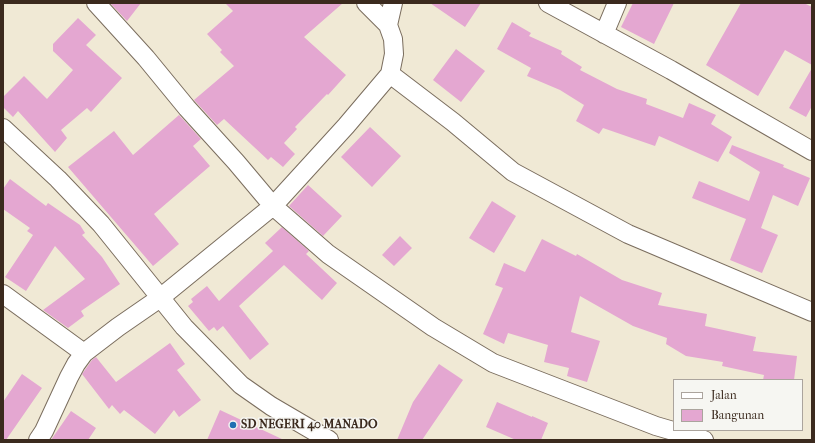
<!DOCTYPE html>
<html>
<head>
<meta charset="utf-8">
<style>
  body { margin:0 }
  #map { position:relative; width:815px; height:443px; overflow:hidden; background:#f0e9d5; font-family:"IM FELL French Canon",serif }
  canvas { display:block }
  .frame { position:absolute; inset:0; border:4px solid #3b2a1e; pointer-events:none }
  .legend { position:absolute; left:673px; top:379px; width:130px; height:52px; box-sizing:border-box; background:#f6f6f2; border:1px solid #aba49d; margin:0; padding:5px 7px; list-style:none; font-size:12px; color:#3b2a1e }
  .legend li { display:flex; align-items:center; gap:8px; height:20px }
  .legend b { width:20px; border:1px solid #aba49d }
</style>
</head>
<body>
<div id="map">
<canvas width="815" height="443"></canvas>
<div class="frame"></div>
<ul class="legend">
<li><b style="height:5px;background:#fff"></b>Jalan</li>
<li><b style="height:11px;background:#e4a7d1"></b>Bangunan</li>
</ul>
</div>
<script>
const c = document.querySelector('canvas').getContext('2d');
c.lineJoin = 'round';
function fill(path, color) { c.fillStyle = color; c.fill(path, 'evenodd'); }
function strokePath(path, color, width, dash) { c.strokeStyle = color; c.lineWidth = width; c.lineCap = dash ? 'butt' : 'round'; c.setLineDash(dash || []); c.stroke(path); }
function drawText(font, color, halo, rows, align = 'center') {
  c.font = font + ' "IM FELL French Canon",serif'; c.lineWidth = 3; c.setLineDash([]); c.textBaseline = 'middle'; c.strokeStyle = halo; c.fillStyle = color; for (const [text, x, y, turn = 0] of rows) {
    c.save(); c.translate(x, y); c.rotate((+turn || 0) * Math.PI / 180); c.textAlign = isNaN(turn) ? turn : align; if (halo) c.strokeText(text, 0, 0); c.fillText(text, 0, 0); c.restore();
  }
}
fill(new Path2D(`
  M110,3H141L127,21Z
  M225,3H343L304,37L346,75L328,95L327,94L295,127L297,129L284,143L295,154L283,167L271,157L268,160L224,119L217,125L194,100L234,66L220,52L222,50L207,34L233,11Z
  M430,3H481L465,27Z
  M633,3H674L654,44L621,27Z
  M741,3H804L812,7V65L785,50L758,96L706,65Z
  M78,18L96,35L86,45L122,78L91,112L87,108L61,130L67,138L55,152L18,111L13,117L3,107V97L24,76L47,99L73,70L53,51V44Z
  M512,22L531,33L529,36L562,51L561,54L582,67L580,70L617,89L647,99L646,104L683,118L689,103L716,115L711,124L732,137L718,162L659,136L655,146L603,128L599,134L576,121L584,105L560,90L527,76L531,68L497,49Z
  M456,49L485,71L461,102L433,80Z
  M812,68V106L806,117L789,108Z
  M179,115L201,139L193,146L210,166L154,214L179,244L153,266L68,167L114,131L133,155Z
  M370,127L401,156L372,187L341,157Z
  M732,145L784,165L783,167L810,178L798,206L773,195L761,228L778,235L762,273L730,260L746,219L692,198L699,181L749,201L760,172L729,153Z
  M10,179L46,206L48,203L80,225L85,233L82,235L102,257L120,284L81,311L84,316L68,328L43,310L85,279L55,246L26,291L5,277L33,235L27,231L30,228L3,209V189Z
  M308,185L342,216L323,236L289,206Z
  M492,201L516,216L494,253L469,238Z
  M282,227L309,251L306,254L337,283L322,300L284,265L239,306L269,344L250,360L223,326L217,331L214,327L209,331L188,306L193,302L191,299L207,286L219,301L273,251L265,243Z
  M400,236L412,248L394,266L382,255Z
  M542,239L576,256L577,254L622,280L662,293L658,305L707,314L705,326L756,337L753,351L797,356L794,380H763L764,375L722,366L723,362L686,356L666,344L667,338L633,326L580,296L571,332L600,341L587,382L567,376L569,368L544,362L548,345L508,333L504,344L483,334L503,288L495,285L504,263L525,272Z
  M170,343L185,364L177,370L201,400L179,417L174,410L155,434L124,410L120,414L112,405L109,409L82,374L92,360L96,357L116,382Z
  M439,364L463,380L422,440H397L413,402Z
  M22,374L42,388L6,440H3V402Z
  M497,402L532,417V416L548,423L541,440H516L486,427Z
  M220,410L284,440H207Z
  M71,411L96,428L88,440H51Z`), '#e4a7d1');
const minor = new Path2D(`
  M96,3L146,58L187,108L236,162L273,206L328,254L433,327L493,363L656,426L704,440
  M548,3L671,70L812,151
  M388,25L393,3
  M604,34L617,3
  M390,74L453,122L513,172L628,234L812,312
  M3,128L58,179L101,224L184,327L241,385L271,406L329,440
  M3,294L84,353
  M38,440L44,431L69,377L76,364L84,353L118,327L160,298L273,206L346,126L390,74L394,54L393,39L388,25L366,3`);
strokePath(minor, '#7a6d5e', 20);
strokePath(minor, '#fff', 18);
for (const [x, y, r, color] of [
  [233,425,4,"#1f6fb2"]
]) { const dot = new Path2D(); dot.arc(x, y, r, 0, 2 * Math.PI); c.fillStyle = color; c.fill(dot); strokePath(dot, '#f6f6f2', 1.5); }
drawText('bold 12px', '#3b2a1e', '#f6f6f2', [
  ["SD NEGERI 40 MANADO",241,425]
], 'left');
</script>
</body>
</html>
